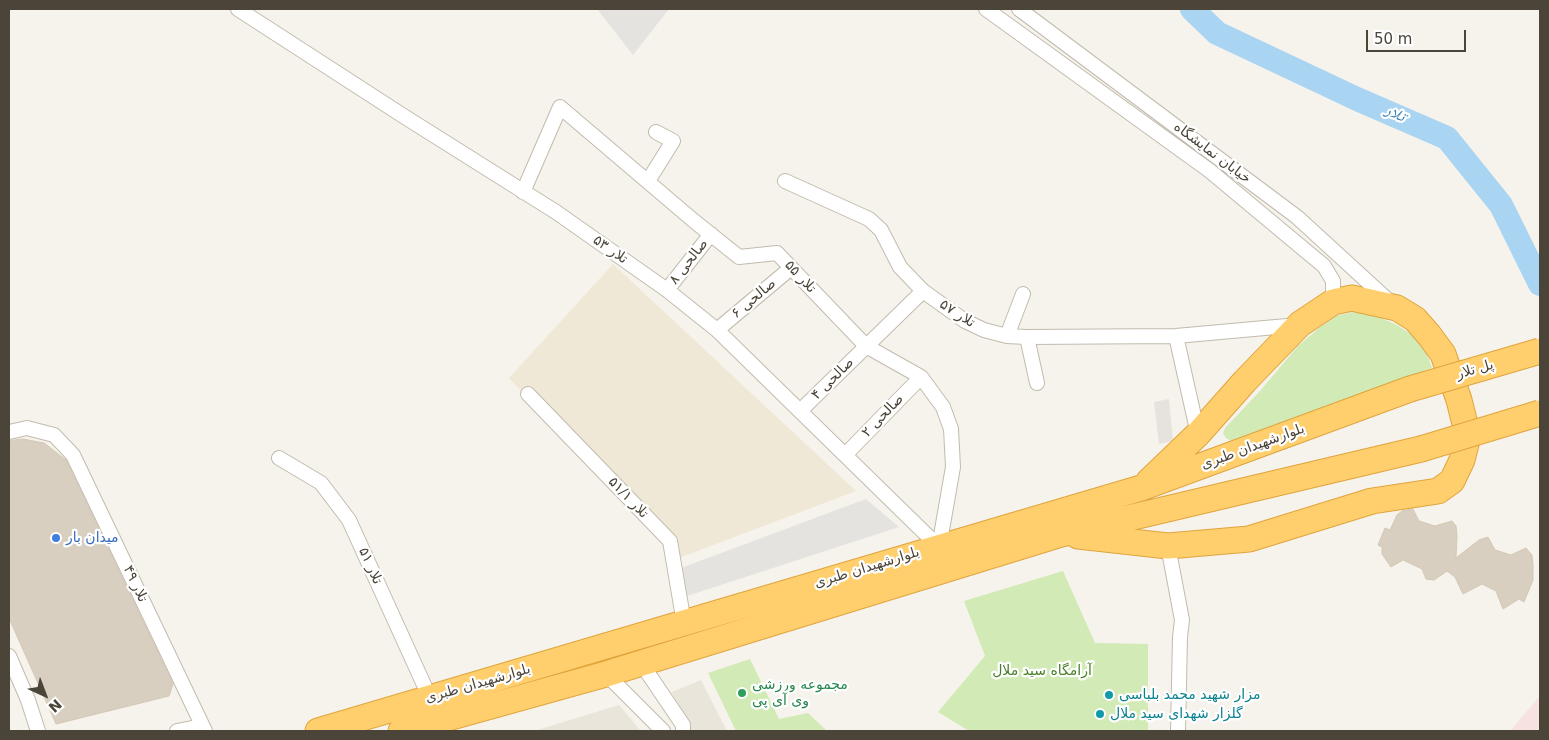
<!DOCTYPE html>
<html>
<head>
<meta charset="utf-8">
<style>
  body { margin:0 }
  #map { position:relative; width:1549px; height:740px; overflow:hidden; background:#f6f3ec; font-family:"DejaVu Sans",sans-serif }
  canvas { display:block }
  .frame { position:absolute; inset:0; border:10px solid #4b4439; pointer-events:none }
  .north { position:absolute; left:20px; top:670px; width:50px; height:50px; -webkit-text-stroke:4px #fff; paint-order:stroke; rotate:137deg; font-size:14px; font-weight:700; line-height:20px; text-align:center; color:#4b4439 }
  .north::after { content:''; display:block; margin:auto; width:18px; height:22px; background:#4b4439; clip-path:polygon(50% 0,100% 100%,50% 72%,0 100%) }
  .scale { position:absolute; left:1366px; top:30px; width:100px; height:22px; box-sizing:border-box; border:2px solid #4b4439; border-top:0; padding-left:6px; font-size:15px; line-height:18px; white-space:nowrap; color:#4b4439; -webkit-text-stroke:4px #fff; paint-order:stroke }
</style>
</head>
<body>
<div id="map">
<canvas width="1549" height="740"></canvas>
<div class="frame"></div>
<div class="north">N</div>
<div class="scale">50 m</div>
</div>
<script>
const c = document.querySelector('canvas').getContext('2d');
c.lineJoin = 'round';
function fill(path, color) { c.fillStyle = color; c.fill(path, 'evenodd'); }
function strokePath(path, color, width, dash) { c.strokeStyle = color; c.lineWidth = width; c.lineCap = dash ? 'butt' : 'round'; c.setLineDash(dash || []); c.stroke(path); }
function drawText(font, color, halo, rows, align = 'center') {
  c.font = font + ' "DejaVu Sans","Noto Naskh Arabic",sans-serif'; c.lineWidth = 4.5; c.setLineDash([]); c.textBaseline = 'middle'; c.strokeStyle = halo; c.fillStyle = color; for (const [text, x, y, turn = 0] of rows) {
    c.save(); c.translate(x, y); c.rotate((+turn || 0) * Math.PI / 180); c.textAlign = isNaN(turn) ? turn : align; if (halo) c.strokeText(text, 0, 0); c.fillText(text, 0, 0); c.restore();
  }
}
fill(new Path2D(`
  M701,680L727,731H681L687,728L672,692Z
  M619,705L641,731H534Z`), '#eae5da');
fill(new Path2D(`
  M1169,399L1173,441L1159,444L1154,402Z`), '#e6e2dd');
fill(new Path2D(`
  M613,264L856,491L679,558L509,378Z`), '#efe8d6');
fill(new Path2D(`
  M1540,696V731H1510Z`), '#f6e3e0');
fill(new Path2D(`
  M1353,312C1379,315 1410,326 1424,350C1428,355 1430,362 1432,368L1231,441L1226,438L1223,433L1225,428L1260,391L1298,346L1319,328L1336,316Z
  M1063,571L1095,643L1148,644V731H969L938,712L985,656L964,601Z
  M750,659L779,719L808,713L827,731H736L708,673Z`), '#d2eab5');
fill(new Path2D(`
  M597,9H669L633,55Z
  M866,499L899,527L684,597L681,568Z`), '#e5e3e0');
strokePath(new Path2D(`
  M1192,9L1217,33L1357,99L1447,138L1501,205L1540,284`), '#a9d4f2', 24);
const building = new Path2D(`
  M23,439L44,443L66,460L173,684L169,696L56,724L9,618V441Z
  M1413,509L1419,521L1435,526L1452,521L1456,526L1457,536L1456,558L1479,540L1488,537L1495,550L1511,555L1526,548L1532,555L1533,565V580L1524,602L1519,599L1503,609L1496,591L1482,584L1463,594L1455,577L1447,571L1434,580L1426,579L1422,569L1403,560L1391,567L1382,554V547L1378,545L1385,528L1390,530L1397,515L1402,511Z`);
fill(building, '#d8cfc1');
strokePath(building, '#d3c7b4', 1);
const street = new Path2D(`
  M238,9L405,117L556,212L667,290L717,330L939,547
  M986,9L1210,171L1324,266L1333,281V302
  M1019,9L1297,217L1392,304
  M648,181L673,141L656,132
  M785,181L869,219L881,230L900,267L923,291L965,321L984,330L1007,336L1027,337L1176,336L1298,325
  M523,192L560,107L694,221L739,257L777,253L866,346L921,377L943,407L951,429L953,467L939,547
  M667,290L711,234
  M717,330L791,268
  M1007,336L1023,294
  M1176,336L1198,434
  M1027,337L1037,383
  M528,394L670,541L684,623
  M800,411L923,291
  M9,432L27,428L54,435L73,455L205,731
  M845,455L921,377
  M279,458L321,483L349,520L430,698
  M1168,546L1182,620L1180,637L1178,731
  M9,656L28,700L38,731
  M641,663L683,725V731
  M606,674L663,731
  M177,731L202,726`);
const highway = new Path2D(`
  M1078,536L1168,546L1249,539L1372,501L1438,491L1452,481L1462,460L1468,436L1459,400L1443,354L1429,335L1415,319L1397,308L1352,298L1333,302L1300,324L1245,381L1198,434L1149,481
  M318,731L1141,488L1410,389
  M401,731L606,674L1061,534L1421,449`);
strokePath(street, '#c2bbae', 16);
strokePath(highway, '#e0a43c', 27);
strokePath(street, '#fff', 14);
strokePath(highway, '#ffcf6e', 25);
const highwayBridge = new Path2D(`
  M1410,389L1540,351
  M1421,449L1540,413`);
strokePath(highwayBridge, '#e0a43c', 27, []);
strokePath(highwayBridge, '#ffcf6e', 25);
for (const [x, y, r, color] of [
  [56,538,5,"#3f7fe0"],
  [742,693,5,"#2e9e5b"],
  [1109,695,5,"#0f9aa8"],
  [1100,714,5,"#0f9aa8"]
]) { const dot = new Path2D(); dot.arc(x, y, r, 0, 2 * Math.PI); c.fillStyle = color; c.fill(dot); strokePath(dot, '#fff', 2); }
drawText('14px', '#4b4439', '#fff', [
  ["خیابان نمایشگاه",1212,153,37],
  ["تلار ۵۳",610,250,35],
  ["صالحی ۸",689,262,-52],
  ["تلار ۵۵",800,277,47],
  ["صالحی ۶",754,299,-40],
  ["تلار ۵۷",957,314,33],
  ["پل تلار",1475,370,-16],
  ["صالحی ۴",833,379,-45],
  ["صالحی ۲",883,416,-46],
  ["بلوارشهیدان طبری",1253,447,-20],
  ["تلار ۵۱/۱",628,498,46],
  ["تلار ۵۱",370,566,66],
  ["بلوارشهیدان طبری",867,568,-17],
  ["تلار ۴۹",135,584,65],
  ["بلوارشهیدان طبری",478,684,-16]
]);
drawText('14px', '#366cbe', '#fff', [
  ["میدان بار",66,538]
], 'left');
drawText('14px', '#4a7f2a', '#fff', [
  ["آرامگاه سید ملال",1042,671]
]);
drawText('14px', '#27864d', '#fff', [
  ["مجموعه ورزشی",752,685],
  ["وی آی پی",752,701]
], 'left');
drawText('14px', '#0d838f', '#fff', [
  ["مزار شهید محمد بلباسی",1119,695],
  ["گلزار شهدای سید ملال",1110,714]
], 'left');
drawText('italic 15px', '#2e7ab2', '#fff', [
  ["تلار",1395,114,25]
]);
</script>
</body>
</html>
